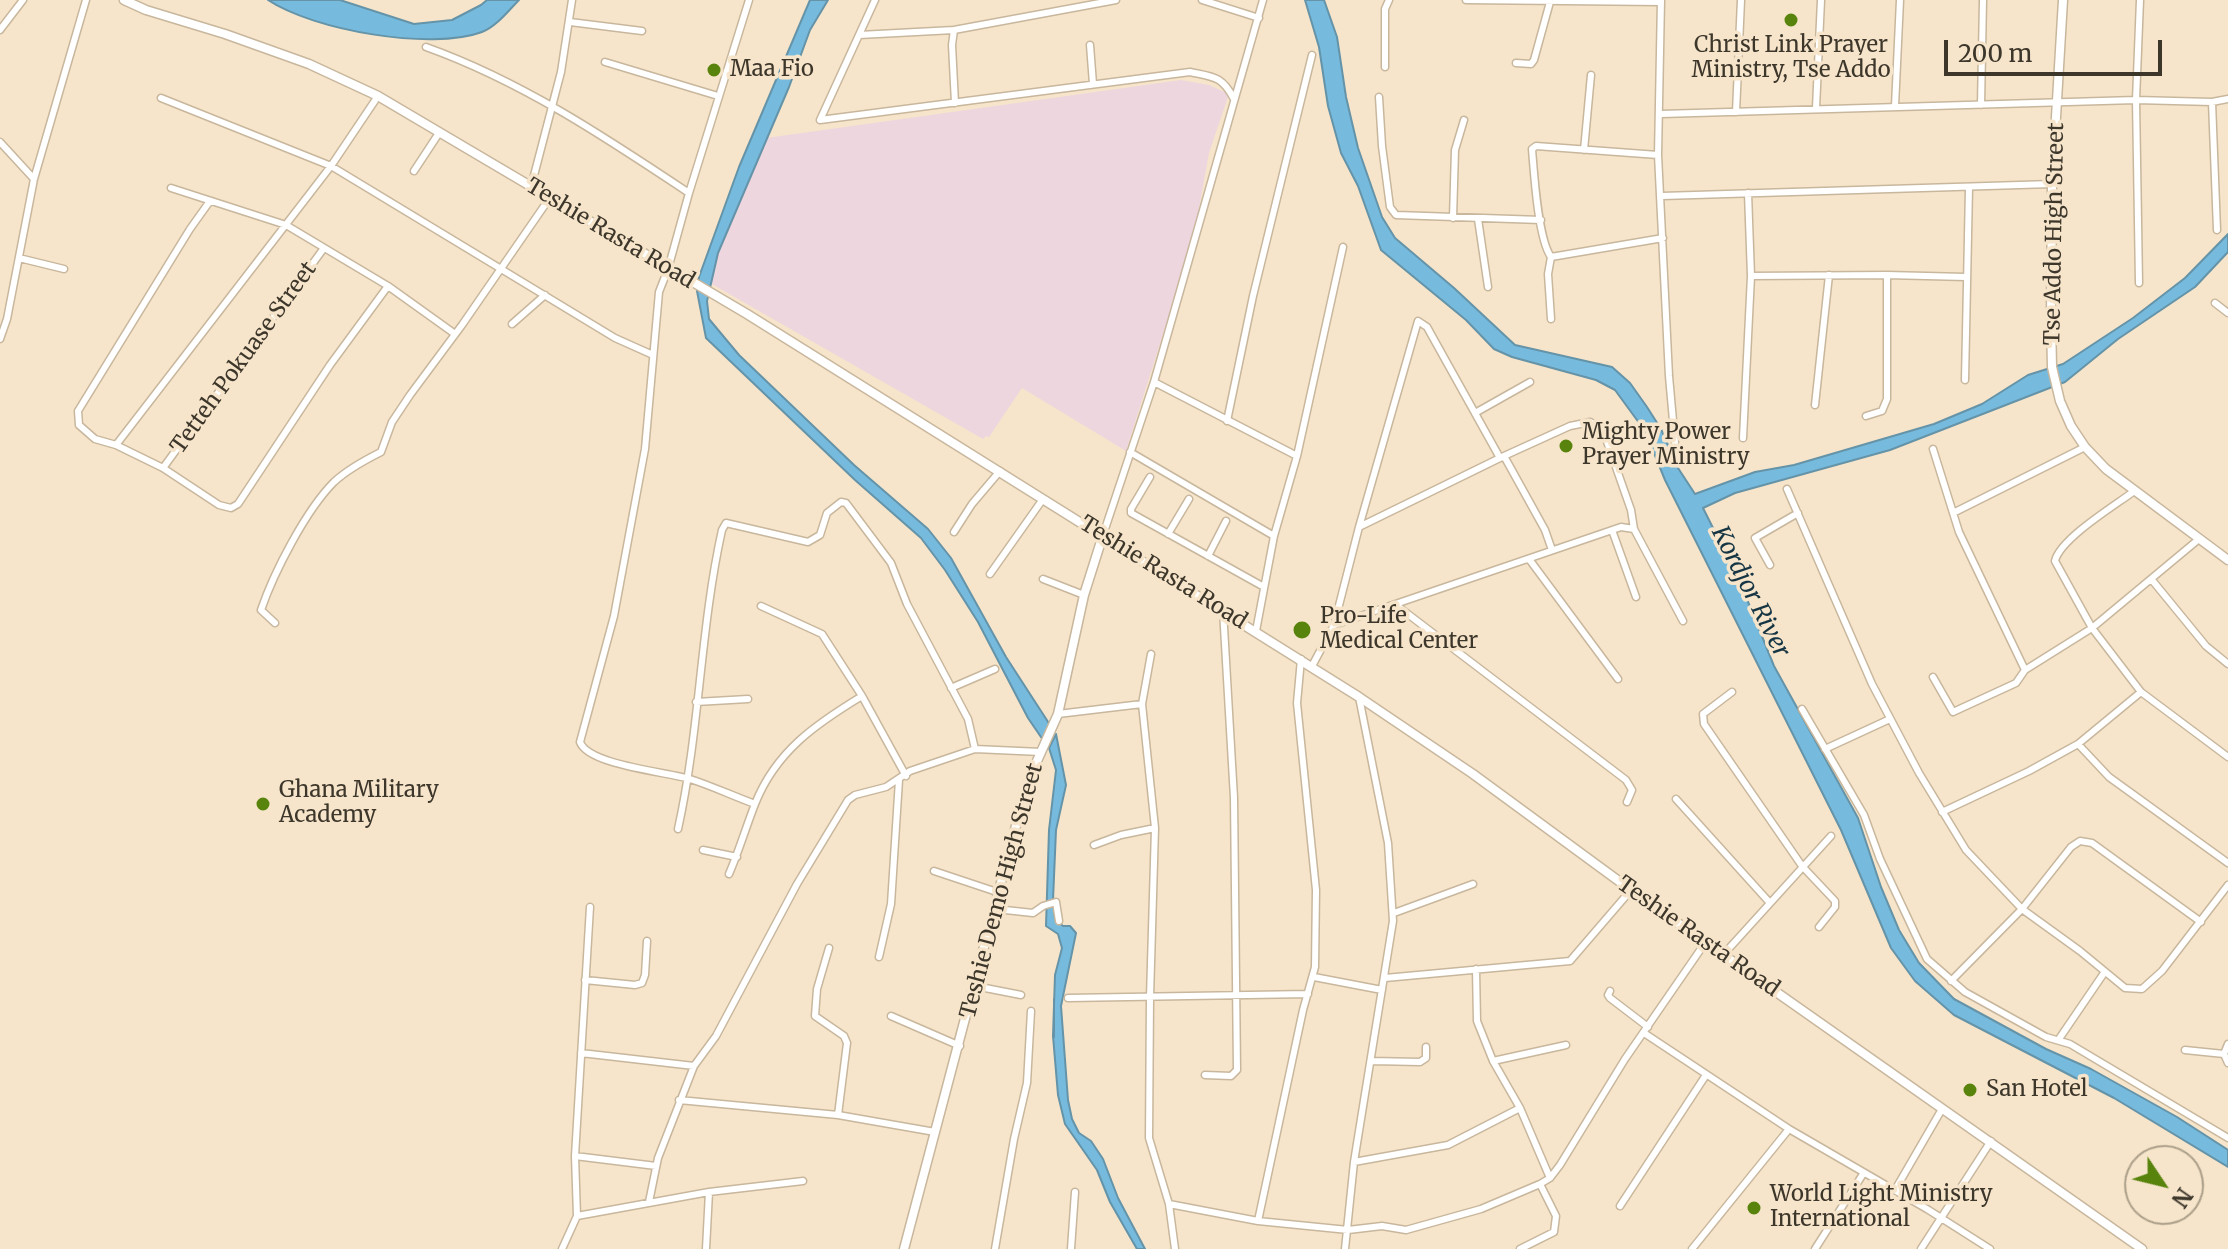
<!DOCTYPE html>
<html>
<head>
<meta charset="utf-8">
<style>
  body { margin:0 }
  #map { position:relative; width:2228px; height:1249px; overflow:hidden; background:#f6e5ca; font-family:Merriweather,serif }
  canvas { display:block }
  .north { position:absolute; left:2124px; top:1145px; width:80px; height:80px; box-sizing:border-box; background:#f6e5ca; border:2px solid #ac9f8a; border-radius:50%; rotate:125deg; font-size:22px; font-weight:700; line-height:32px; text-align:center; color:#3d362b }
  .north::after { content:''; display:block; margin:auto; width:28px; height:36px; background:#58830d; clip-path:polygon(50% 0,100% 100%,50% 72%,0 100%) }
  .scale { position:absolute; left:1944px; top:40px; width:218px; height:36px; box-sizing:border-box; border:4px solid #3d362b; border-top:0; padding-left:10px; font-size:24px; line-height:28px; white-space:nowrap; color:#3d362b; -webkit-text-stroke:6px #f6e5ca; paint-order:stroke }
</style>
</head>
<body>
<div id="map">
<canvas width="2228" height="1249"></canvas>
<div class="north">N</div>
<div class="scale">200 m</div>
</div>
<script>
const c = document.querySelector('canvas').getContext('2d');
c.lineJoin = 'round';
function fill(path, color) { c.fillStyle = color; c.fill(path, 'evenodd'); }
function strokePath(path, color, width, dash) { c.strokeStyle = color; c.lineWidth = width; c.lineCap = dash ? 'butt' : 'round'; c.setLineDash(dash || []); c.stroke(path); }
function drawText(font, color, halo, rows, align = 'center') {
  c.font = font + ' Merriweather,serif'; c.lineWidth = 7; c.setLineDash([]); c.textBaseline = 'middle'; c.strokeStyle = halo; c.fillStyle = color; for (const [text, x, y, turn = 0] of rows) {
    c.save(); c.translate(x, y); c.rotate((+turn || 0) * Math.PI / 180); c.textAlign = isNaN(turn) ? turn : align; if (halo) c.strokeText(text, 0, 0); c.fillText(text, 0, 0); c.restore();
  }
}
fill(new Path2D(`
  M1181,80L1209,85L1229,94L1209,153L1194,236L1126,451L1022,388L989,437L986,436L983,439L710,283L718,253L766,138Z`), '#eed6df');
const water = new Path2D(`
  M268,0H340L414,24L452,20L481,5L487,0H519C509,10 496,27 482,32C431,51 313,30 268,0Z
  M810,0H828L810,30L789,87L718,253L707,301L709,319L739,355L854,465L928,529L951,558L1006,657L1052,728L1043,740L1028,718L978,622L945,570L921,538L855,480L706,338L697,291L699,277L739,167Z
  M1305,0H1324L1337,37L1346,97L1358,148L1382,217L1395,238L1454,288L1515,345L1612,367L1630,383L1647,407L1661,429L1678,468L1695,494L1755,472L1794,465L1934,424L1982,404L2028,375L2063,364L2133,318L2185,278L2228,234V252L2195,287L2118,339L2065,382L1890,450L1735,493L1703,508L1740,582L1774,666L1858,818L1881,887L1899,930L1919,963L1954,999L2046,1049L2091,1069L2177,1117L2228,1150V1167L2114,1098L1954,1015L1915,981L1891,948L1841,830L1665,480L1645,431L1615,390L1596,380L1512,357L1494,349L1466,320L1381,250L1358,186L1341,153L1328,106L1319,47Z
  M1056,734L1066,785L1056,830L1053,900L1055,919L1063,926H1070L1076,933L1061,1006L1068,1100L1072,1119L1079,1133L1091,1141L1103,1159L1118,1198L1145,1249H1137L1110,1202L1097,1170L1065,1124L1058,1095L1053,1036L1055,975L1062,948L1058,934L1046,926L1049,830L1056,770L1049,748Z`);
fill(water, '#76bbde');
strokePath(water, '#6593a8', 2);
strokePath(new Path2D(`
  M1054,1037V999`), '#6593a8', 2);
const street = new Path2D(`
  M749,0L689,193L668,269L659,292L645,449L614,616L580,742C588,765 667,772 690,779C712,786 733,796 755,804
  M1202,0L1259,18
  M1466,0L1661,2
  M1661,0L1658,155L1669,376L1675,443
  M570,22L642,31
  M0,30L23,0
  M859,35L954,30
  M1090,45L1093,84
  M426,47C521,81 605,137 689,193
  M605,62L718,96
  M1516,63L1531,64L1534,60L1550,2
  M1385,67V9L1389,0
  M1379,97L1382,146L1390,207L1396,215L1541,220
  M161,98L331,166L615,338L653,355
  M2212,102L2217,230
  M955,103L952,45L954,30L1116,0
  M1981,105L1983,0
  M1895,106L1900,0
  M1816,108L1821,0
  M1736,112L1741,0
  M1661,114L2136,100L2212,102L2228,99
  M820,120L1190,72C1214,77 1222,76 1234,99
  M820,120L875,0
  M0,142L34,179
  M1584,150L1591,75
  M1658,155L1536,146L1532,149C1534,173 1538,239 1551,257L1663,238
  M414,171L439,133
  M531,187L561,72L572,0
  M171,188L286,225L388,286L455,334
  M1662,196L2052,184
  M210,201L190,229L78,411L79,425L95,439L116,445L163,468L219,505L231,508L238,504L330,365L388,286
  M1453,218L1455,150L1464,120
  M1478,219L1488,287
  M19,258L64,269
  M1751,276L1887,275L1966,277
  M2139,283L2136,100L2140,0
  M2215,303L2228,313
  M1551,319L1548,274L1551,257
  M512,324L545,295
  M0,339L7,319L34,179L86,0
  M1965,380L1969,188
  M1154,382L1297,456
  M1815,405L1829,275
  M1475,413L1530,382
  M1866,416L1882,411L1887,399V275
  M1227,421L1253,296L1312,55
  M1743,438L1751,276L1748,193
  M116,445L331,166L378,96
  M1933,449L1959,532L2025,670
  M1130,452L1274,536
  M1504,456L1545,530L1552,550
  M163,468L324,248
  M1150,477L1131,509V513L1264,587
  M1787,489L1872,684L1919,773L1966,850L2022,909L2080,951L2125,988L2142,989L2162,971L2228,885
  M2133,492C2114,506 2060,539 2055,561L2092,628L2141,692L2228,757
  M1953,513L2085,447
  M1359,527L1504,456L1570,426L1590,422L1601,428L1605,436L1631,510L1634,529
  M1612,530L1636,597
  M954,532L972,504L1000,471
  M1168,534L1189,499
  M1103,535L1154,382L1263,0
  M1208,556L1226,521
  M1529,559L1618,679
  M1770,565L1755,538L1798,513
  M990,574L1043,499
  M1043,579L1084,595
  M2152,580L2206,646L2228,664
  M1396,605L1626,780L1632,790L1627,802
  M761,606L822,634L862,696L906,776
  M275,623L261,610C274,572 306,510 334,482C348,469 365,460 381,452L392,422L410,395L462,325L549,199
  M1334,625L1621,527L1634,529L1683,621
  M1256,631L1274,536L1297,456L1343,247
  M1151,654L1142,704L1155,828L1150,997L1149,1138L1169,1204L1175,1249
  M1312,666L1334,625L1359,527L1418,321L1427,327L1500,458
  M1933,677L1953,712L2016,683L2025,670L2092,628L2199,539
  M951,688L995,669
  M1732,692L1703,714L1704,724L1802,866L1835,901V907L1819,927
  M696,702L748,699
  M1802,709L1864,815L1880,859L1927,959L1965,992L2046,1037L2070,1044L2228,1138
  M1058,714L1142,704
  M2078,744L2109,777L2228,863
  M1825,749L1890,719
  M1676,799L1770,903
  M1942,812L2029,771L2078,744L2141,692
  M678,829C700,730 700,629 722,530L726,523L808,542L820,535L827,513L841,502L846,503L891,563L907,604L968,719L975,749
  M1094,845L1121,835L1155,828
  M703,850L737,857
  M934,871L1000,893
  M729,874C739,851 746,827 755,804C776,751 816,724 862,696
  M996,909L1033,913L1043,906L1056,902L1059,921
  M1394,913L1473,884
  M829,948L817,989L815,1016L844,1036L847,1043L838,1115
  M1723,955L1831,836
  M879,957L891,904L899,780
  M1476,969L1477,1021L1493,1061
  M1314,977L1382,990
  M1385,978L1570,961L1631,890
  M585,980L635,985L642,983L645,975L647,941
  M1951,981L2022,909L2071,847L2080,841L2092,843L2201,922
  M975,986L1021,995
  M1610,991L1608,995L1610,998L1648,1027
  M1068,998L1308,994
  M891,1016L960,1046
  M1644,1033L1789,1129L1927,1209L1990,1249
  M2059,1039L2104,973
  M2228,1044L2224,1054L2228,1063
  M2185,1050L2224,1054
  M581,1053L694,1066
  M1372,1061L1420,1062L1426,1058V1047
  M1205,1075L1231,1076L1237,1070L1234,798L1223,610
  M679,1100L838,1115L935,1132
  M1520,1108L1550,1178
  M575,1156L656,1166
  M1354,1162L1448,1145L1520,1108L1493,1061L1566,1045
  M1895,1190L1942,1109
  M649,1202L658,1158L694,1066L716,1036L797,884L848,800L855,795L886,787L910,771L975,749L1041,752
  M1169,1204L1258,1221L1348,1230L1382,1226L1406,1230L1481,1209L1540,1184
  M1620,1206L1706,1075
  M577,1216L709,1192L803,1181
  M1258,1221L1303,1010L1315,967L1316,890L1297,703L1301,659
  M562,1249L577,1216L575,1156L590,907
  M706,1249L709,1192
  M995,1249L1014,1139L1027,1083L1031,1011
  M1071,1249L1075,1192
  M1345,1249L1354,1162L1393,921L1388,843L1359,697
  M1520,1249L1554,1232L1556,1216L1540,1184L1550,1178L1560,1165L1625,1059L1705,943
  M1692,1249L1789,1129
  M1815,1249L1863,1174
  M1921,1249L1991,1141`);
const secondary = new Path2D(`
  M124,0L146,10L225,34L309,64L378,96L747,314L1359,697L1473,774L1631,890L2142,1249
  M2063,0L2052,184L2051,321L2052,367L2060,401L2071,426L2085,447L2106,469L2228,560
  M904,1249L1021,807L1033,770L1058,714L1084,595L1103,535`);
strokePath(street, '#c8b79d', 9);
strokePath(secondary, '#c8b79d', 11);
strokePath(street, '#fff', 6);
strokePath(secondary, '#fff', 8);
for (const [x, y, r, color] of [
  [1791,20,8,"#58830d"],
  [714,70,8,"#58830d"],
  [1566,446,8,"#58830d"],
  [1302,630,10,"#58830d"],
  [263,804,8,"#58830d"],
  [1970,1090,8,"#58830d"],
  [1754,1208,8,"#58830d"]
]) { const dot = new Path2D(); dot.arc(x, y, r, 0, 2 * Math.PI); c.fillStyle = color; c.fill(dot); strokePath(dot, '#f6e5ca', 3); }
drawText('22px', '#3d362b', '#f6e5ca', [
  ["Christ Link Prayer",1791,46,"center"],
  ["Ministry, Tse Addo",1791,71,"center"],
  ["Maa Fio",730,70],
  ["Mighty Power",1582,433],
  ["Prayer Ministry",1582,458],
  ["Pro-Life",1320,617],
  ["Medical Center",1320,642],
  ["Ghana Military",279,791],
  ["Academy",279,816],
  ["San Hotel",1986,1090],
  ["World Light Ministry",1770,1195],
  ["International",1770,1220]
], 'left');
drawText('22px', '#3d362b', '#f6e5ca', [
  ["Teshie Rasta Road",610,234,31],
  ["Tse Addo High Street",2055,234,-89],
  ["Tetteh Pokuase Street",244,358,-54],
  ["Teshie Rasta Road",1163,573,32],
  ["Teshie Demo High Street",1002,891,-75],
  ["Teshie Rasta Road",1698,937,35]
]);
drawText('italic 24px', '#153544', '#f6e5ca', [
  ["Kordjor River",1750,592,63]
]);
</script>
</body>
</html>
